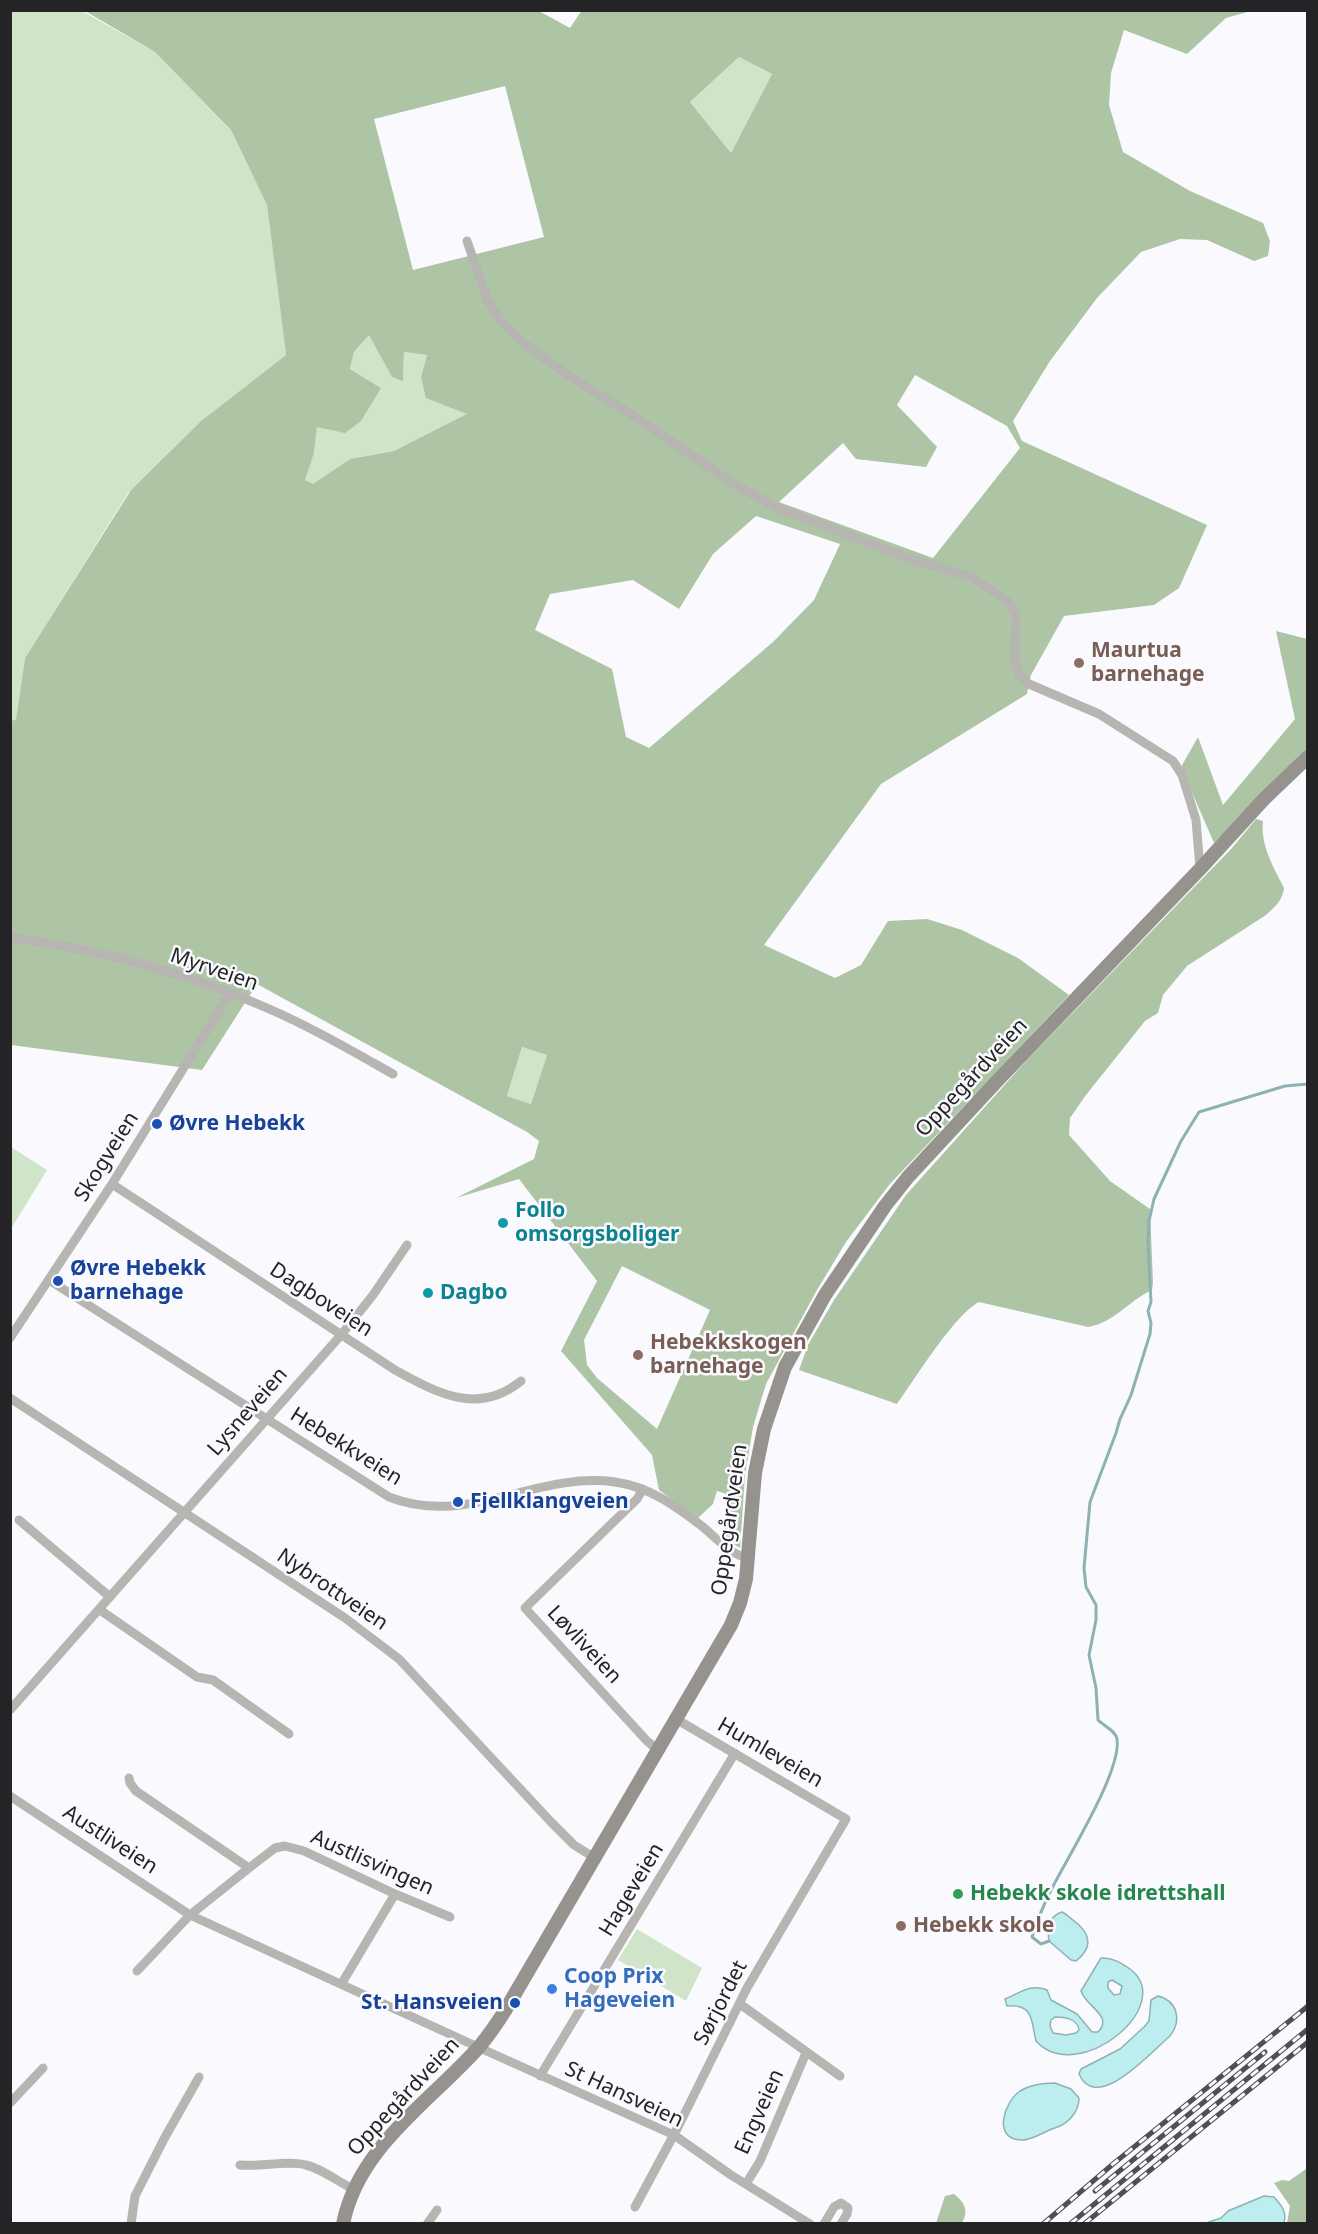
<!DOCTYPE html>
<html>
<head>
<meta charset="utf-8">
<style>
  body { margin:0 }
  #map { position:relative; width:1318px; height:2234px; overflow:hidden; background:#fafafe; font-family:"Noto Sans",sans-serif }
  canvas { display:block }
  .frame { position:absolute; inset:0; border:12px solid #242426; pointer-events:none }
</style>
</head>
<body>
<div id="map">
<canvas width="1318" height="2234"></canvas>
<div class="frame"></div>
</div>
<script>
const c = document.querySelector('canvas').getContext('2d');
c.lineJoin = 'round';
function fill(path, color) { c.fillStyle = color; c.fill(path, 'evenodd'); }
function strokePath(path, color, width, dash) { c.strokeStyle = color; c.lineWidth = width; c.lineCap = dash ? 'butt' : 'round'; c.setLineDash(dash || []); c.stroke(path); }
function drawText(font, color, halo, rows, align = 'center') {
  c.font = font + ' "Noto Sans",sans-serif'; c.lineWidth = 5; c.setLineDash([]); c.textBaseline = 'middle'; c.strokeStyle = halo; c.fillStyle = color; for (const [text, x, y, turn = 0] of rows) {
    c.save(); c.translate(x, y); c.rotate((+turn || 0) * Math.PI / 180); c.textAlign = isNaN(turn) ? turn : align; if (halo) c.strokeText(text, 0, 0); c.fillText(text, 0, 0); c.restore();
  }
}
fill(new Path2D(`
  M11,11H82L155,52L231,130L267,205L286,355L201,421L128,493L25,658L16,719L11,722Z
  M739,57L772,74L731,153L690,102Z
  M369,334L392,377L403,380L404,352L427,355L421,377L468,415L394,451L350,459L313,484L304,480L314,453L317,427L381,388L350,369L354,352Z
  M522,1047L547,1055L531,1104L507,1096Z
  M11,1147L47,1170L11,1229Z
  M637,1929L702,1968L686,2001L618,1960Z`), '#d0e4c9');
fill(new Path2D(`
  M537,10L570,28L582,10L1251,11L1226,18L1187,54L1124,30L1111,73L1109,105L1123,152L1190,191L1263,223L1270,241L1268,256L1254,261L1207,240L1180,239L1141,252L1097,298L1050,361L1013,421L1022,441L1207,525L1179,588L1154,605L1064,616L1031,675L1027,694L881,784L764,945L835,978L861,965L888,921L927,919L962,930L1018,958L1069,995L889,1185L846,1242L817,1290L766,1384L753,1427L745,1475L740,1548L725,1539L730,1495L717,1491L713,1504L698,1518L659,1490L652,1455L561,1351L597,1281L519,1179L456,1198L534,1159L539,1141L527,1132L257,984L202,1070L11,1045L10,722L16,719L25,658L131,490L201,421L286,355L267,205L231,130L155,52L85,11ZM739,57L772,74L731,153L690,102ZM505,86L544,237L413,270L374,119ZM369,335L392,377L403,381L404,352L427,355L421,377L426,398L467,414L394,451L350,459L313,484L305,480L314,453L317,427L345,433L361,421L381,388L350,369L354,352ZM915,375L1007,426L1020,448L933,558L779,502L843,443L856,459L926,467L937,447L897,405ZM756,516L840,544L814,600L773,642L649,748L626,737L612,669L535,630L550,594L633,580L679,609L713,554ZM522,1047L547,1055L531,1104L507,1096ZM622,1266L710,1310L657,1429L597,1378L587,1365L584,1340Z
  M1276,631L1307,639V752L1214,843L1181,767L1198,737L1223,805L1295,719Z
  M1256,819L1263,821C1260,845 1274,868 1284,888C1283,900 1274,908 1266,915L1187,966L1163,995L1158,1013L1145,1021L1086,1095L1070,1118L1069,1135L1110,1181L1150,1209L1153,1283L1152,1290C1128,1301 1114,1323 1088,1327L979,1302C954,1315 915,1379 897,1404L799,1370L808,1345L834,1300L906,1195L1026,1061L1232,848Z
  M1306,2169L1307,2223H1287L1290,2206L1274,2183L1282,2180L1289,2181Z
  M954,2194C965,2203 969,2210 962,2223H936L945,2196Z`), '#adc4a5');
const water = new Path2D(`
  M1062,1912C1068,1915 1072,1920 1078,1924C1092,1937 1091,1949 1076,1961L1071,1960L1049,1941C1047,1929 1049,1916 1062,1912Z
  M1101,1958C1112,1957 1121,1963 1130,1969C1178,2005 1078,2087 1036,2041C1031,2022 1035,2004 1007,2006L1005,1999C1020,1993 1031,1983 1047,1990L1051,2000L1077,2014L1092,2032H1098C1114,2016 1086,2007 1081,1991ZM1112,1980L1122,1986L1120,1994L1114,1995L1108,1988V1982ZM1055,2017C1064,2017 1078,2019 1079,2030L1076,2033L1066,2035L1053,2033L1050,2026L1051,2020Z
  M1158,1996C1178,2001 1182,2021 1170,2036C1154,2049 1097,2115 1079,2074L1081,2069L1120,2049L1144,2027L1149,2021L1151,2000Z
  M1055,2083L1071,2089L1079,2098C1079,2112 1068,2124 1055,2128C1044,2131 1032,2141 1021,2140C992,2139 1004,2102 1020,2091C1031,2084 1043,2083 1055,2083Z
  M1264,2196L1274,2197C1282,2206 1287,2212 1284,2223H1206L1221,2218L1228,2211Z`);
fill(water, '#bceef0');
strokePath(water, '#8eb1b3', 1.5);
strokePath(new Path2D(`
  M1049,1941L1041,1944L1032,1937C1036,1924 1041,1911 1047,1898C1063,1864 1122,1773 1117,1739C1116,1731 1104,1726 1098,1720L1096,1688L1089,1655L1096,1620V1605L1086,1587L1084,1568L1090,1502L1116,1433L1120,1419L1131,1395L1150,1334L1151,1323L1148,1311L1151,1302L1148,1244L1149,1221L1154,1199L1181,1141L1199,1112L1285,1086L1308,1084`), '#8eb1b3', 3);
strokePath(new Path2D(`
  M467,241L488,301L502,322L526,345L571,377L632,415L737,486L778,508L908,558L971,577L1008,601L1016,615L1015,665L1019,675L1029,684L1099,714L1173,761L1182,775L1196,820L1200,869
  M10,937C98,950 186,972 267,1008C311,1027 352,1051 393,1074
  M112,1184L395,1370C437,1393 478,1416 521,1381
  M49,1280L389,1497C468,1528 536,1471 615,1482C650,1487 676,1506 703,1527C716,1538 731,1555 748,1558
  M10,1338L112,1184L230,993
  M10,1398L345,1618L399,1659L552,1823L574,1845L595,1858
  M643,1489L637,1499L525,1608L647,1741L658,1750
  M19,1520L110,1597
  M100,1610L197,1677L213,1680L289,1734
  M10,1710L341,1335L373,1295L407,1245
  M129,1778L130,1783L136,1791L249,1868L275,1848L285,1846L304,1851L395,1894L450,1917
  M10,1796L190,1915L491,2053L674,2135L731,2175L810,2224
  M137,1971L190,1915L249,1868
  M342,1983L395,1894
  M740,2004L840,2076
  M540,2076L735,1753
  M10,2103L43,2068
  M240,2165C261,2167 288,2160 306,2165C323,2169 338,2182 353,2189
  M746,2184L760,2161L806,2053
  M635,2207L678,2127L747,1988L846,1819L676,1719
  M131,2224L135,2196L164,2139L199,2077
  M427,2224L437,2210
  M824,2224L834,2207L841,2203L848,2208L847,2214L841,2224`), '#b7b5b2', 9);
strokePath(new Path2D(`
  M343,2224C358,2147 430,2102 479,2047C489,2035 498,2022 506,2009L731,1625L740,1603L746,1579L755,1473L764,1429L785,1367L825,1295L885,1206L908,1177L997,1081L1200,869L1264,799L1308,757`), '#96938f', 14);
const rail = new Path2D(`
  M1095,2191L1265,2052
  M1043,2224L1113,2164L1308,2006
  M1070,2224L1308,2029
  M1084,2224L1308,2042`);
strokePath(rail, '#505052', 5);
strokePath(rail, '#fafafe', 3, [9]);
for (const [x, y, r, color] of [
  [1079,663,6,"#8d6e63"],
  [157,1124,6,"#1a4fb4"],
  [503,1223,6,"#0f9aa8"],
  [58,1281,6,"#1a4fb4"],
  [428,1293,6,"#0f9aa8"],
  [638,1355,6,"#8d6e63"],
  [458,1502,6,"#1a4fb4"],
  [958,1894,6,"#2e9e5b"],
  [901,1926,6,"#8d6e63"],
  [552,1989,6,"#3f7fe0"],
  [515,2003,6,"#1a4fb4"]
]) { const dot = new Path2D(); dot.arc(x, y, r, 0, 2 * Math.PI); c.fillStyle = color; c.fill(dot); strokePath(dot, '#fafafe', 2); }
drawText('bold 21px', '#785e54', '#fafafe', [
  ["Maurtua",1091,651],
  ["barnehage",1091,675],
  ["Hebekkskogen",650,1343],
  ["barnehage",650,1367],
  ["Hebekk skole",913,1926]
], 'left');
drawText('21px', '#242426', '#fafafe', [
  ["Myrveien",214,970,19],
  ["Oppegårdveien",972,1078,-47],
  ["Skogveien",107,1157,-58],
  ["Dagboveien",321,1300,33],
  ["Lysneveien",248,1412,-49],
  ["Hebekkveien",346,1447,32],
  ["Oppegårdveien",730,1520,-82],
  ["Nybrottveien",332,1590,34],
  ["Løvliveien",584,1645,47],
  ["Humleveien",770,1753,30],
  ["Austliveien",110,1840,33],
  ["Austlisvingen",372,1863,24],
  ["Hageveien",632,1890,-59],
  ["Sørjordet",721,2003,-63],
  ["St Hansveien",624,2095,25],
  ["Oppegårdveien",404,2097,-47],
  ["Engveien",760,2112,-66]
]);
drawText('bold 21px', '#164399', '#fafafe', [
  ["Øvre Hebekk",169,1124],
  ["Øvre Hebekk",70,1269],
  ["barnehage",70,1293],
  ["Fjellklangveien",470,1502],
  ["St. Hansveien",503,2003,"right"]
], 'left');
drawText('bold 21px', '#0d838f', '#fafafe', [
  ["Follo",515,1211],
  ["omsorgsboliger",515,1235],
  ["Dagbo",440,1293]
], 'left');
drawText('bold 21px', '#27864d', '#fafafe', [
  ["Hebekk skole idrettshall",970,1894]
], 'left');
drawText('bold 21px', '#366cbe', '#fafafe', [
  ["Coop Prix",564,1977],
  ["Hageveien",564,2001]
], 'left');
</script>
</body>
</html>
